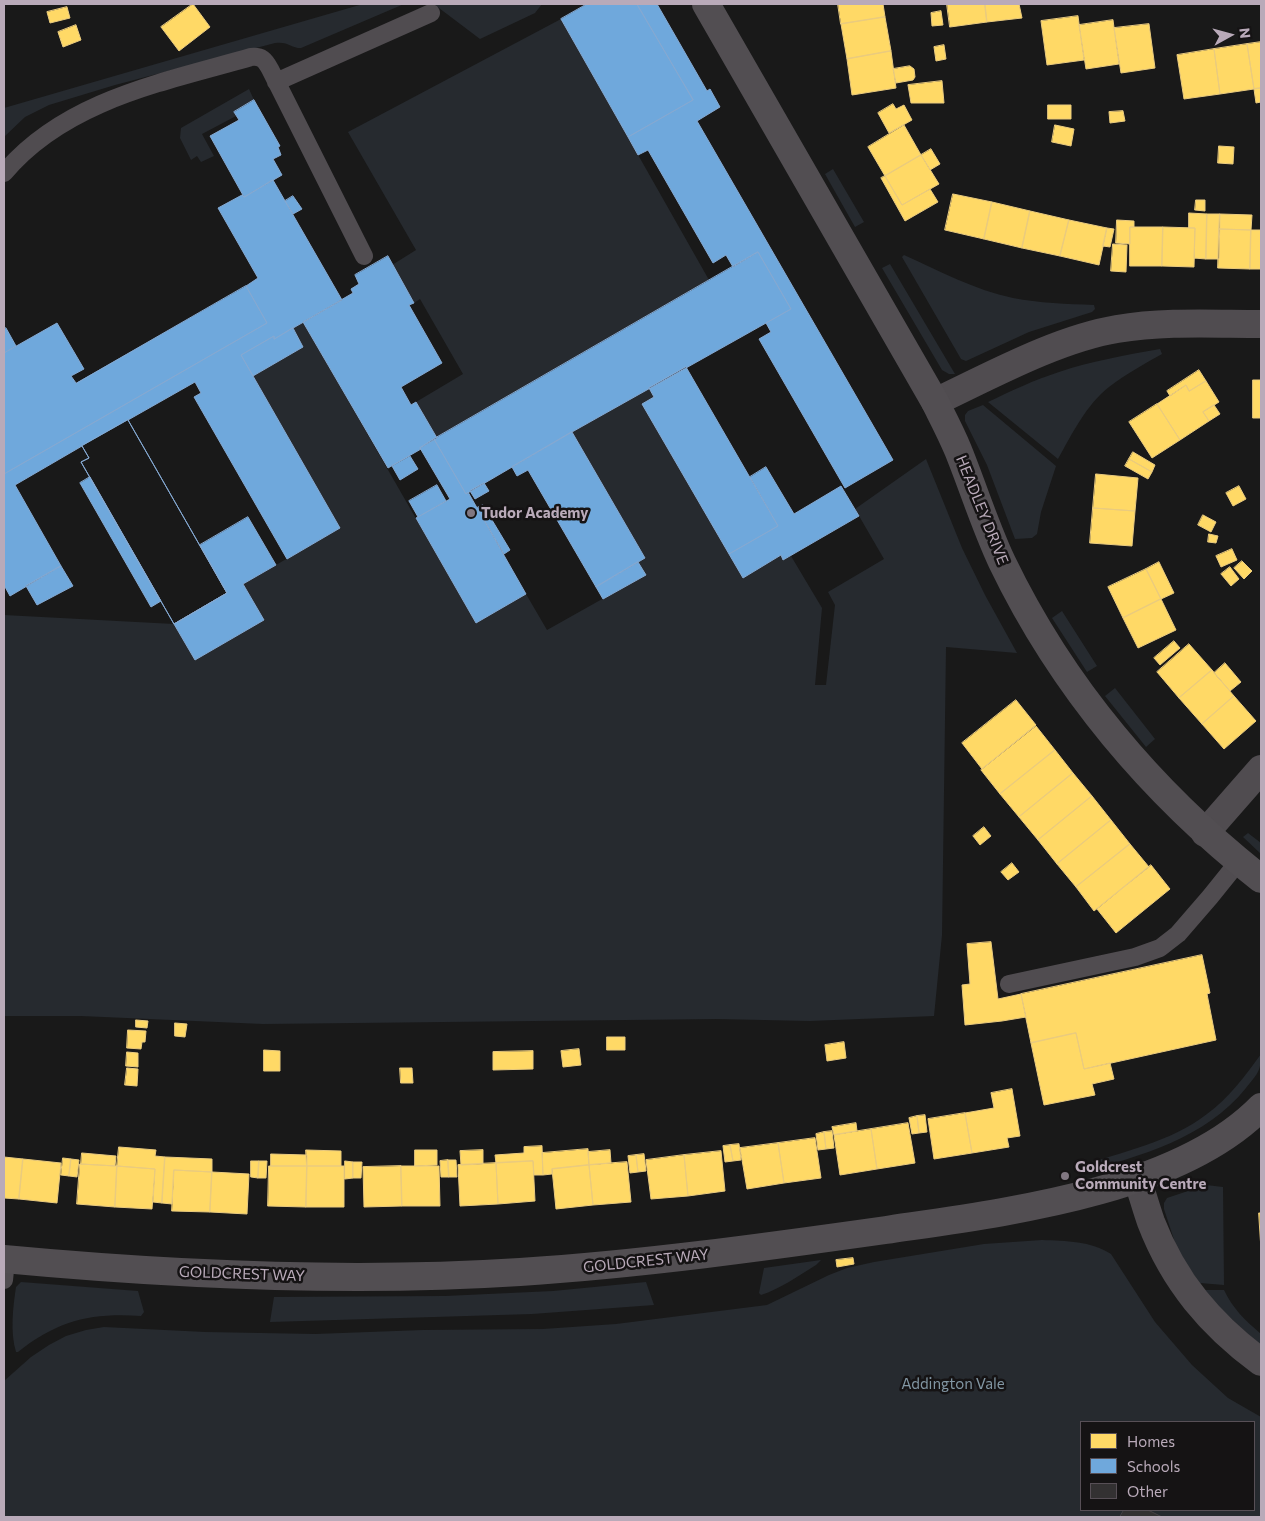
<!DOCTYPE html>
<html>
<head>
<meta charset="utf-8">
<style>
  body { margin:0 }
  #map { position:relative; width:1265px; height:1521px; overflow:hidden; background:#191919; font-family:Commissioner,sans-serif }
  canvas { display:block }
  .frame { position:absolute; inset:0; border:5px solid #b9aab9; pointer-events:none }
  .legend { position:absolute; left:1080px; top:1421px; width:175px; height:90px; box-sizing:border-box; background:#151314; border:1px solid #574f56; margin:0; padding:6px 9px; list-style:none; font-size:15px; color:#b9aab9 }
  .legend li { display:flex; align-items:center; gap:10px; height:25px }
  .legend b { width:25px; border:1px solid #574f56 }
  .north { position:absolute; left:1205px; top:10px; width:50px; height:50px; -webkit-text-stroke:4px #151314; paint-order:stroke; rotate:83deg; font-size:14px; font-weight:700; line-height:20px; text-align:center; color:#b9aab9 }
  .north::after { content:''; display:block; margin:auto; width:18px; height:22px; background:#b9aab9; clip-path:polygon(50% 0,100% 100%,50% 72%,0 100%) }
</style>
</head>
<body>
<div id="map">
<canvas width="1265" height="1521"></canvas>
<div class="frame"></div>
<ul class="legend">
<li><b style="height:14px;background:#ffd966"></b>Homes</li>
<li><b style="height:14px;background:#6fa8dc"></b>Schools</li>
<li><b style="height:14px;background:#333132"></b>Other</li>
</ul>
<div class="north">N</div>
</div>
<script>
const c = document.querySelector('canvas').getContext('2d');
c.lineJoin = 'round';
function fill(path, color) { c.fillStyle = color; c.fill(path, 'evenodd'); }
function strokePath(path, color, width, dash) { c.strokeStyle = color; c.lineWidth = width; c.lineCap = dash ? 'butt' : 'round'; c.setLineDash(dash || []); c.stroke(path); }
function drawText(font, color, halo, rows, align = 'center') {
  c.font = font + ' Commissioner,sans-serif'; c.lineWidth = 5; c.setLineDash([]); c.textBaseline = 'middle'; c.strokeStyle = halo; c.fillStyle = color; for (const [text, x, y, turn = 0] of rows) {
    c.save(); c.translate(x, y); c.rotate((+turn || 0) * Math.PI / 180); c.textAlign = isNaN(turn) ? turn : align; if (halo) c.strokeText(text, 0, 0); c.fillText(text, 0, 0); c.restore();
  }
}
fill(new Path2D(`
  M363,4H404L301,48C291,48 288,41 275,43L115,85L49,105L25,117L4,137V108Z
  M440,4H542L535,13L480,39L435,5Z
  M561,19L709,280L437,438L416,402L463,374L420,299L414,303L392,265L416,250L348,132Z
  M249,89L254,100L234,112L236,116L202,134L214,156L201,162L197,156L191,160L180,138L181,128Z
  M833,169L864,222L855,227L825,174Z
  M904,255C939,271 975,290 1013,298C1039,303 1067,304 1094,305L1095,309L1092,312L1029,332L966,361L961,359L902,257Z
  M890,264L955,374H949L942,370L882,268Z
  M303,322L476,623L526,594L547,630L645,575L638,562L645,558L572,432L649,388L654,397L643,404L743,577L781,555L783,560L791,556L822,608L815,685H826L835,605L828,592L884,559L855,509L926,459L962,548L985,595L1017,653L946,647L942,935L934,1016L810,1021L717,1019L263,1024L81,1016H4V615L174,624L195,660L264,620L243,584L340,528L253,376L303,347L293,328Z
  M1160,349L1162,354C1144,364 1126,374 1109,387C1086,405 1072,434 1058,459L988,402C1011,391 1034,380 1059,372C1092,361 1126,355 1160,349Z
  M983,405L1056,466L1041,512L1037,534L1032,538L1015,539L987,465L965,421V415L968,411Z
  M1062,611L1097,666L1087,672L1052,618Z
  M1115,688L1155,739L1146,747L1105,696Z
  M1248,833L1261,843V854L1243,837Z
  M1261,1054C1261,1072 1257,1074 1246,1088C1205,1139 1141,1155 1082,1173L1079,1166C1122,1152 1171,1142 1207,1114C1229,1098 1245,1076 1261,1054Z
  M1206,1185L1223,1187L1224,1285L1200,1283L1179,1255L1164,1209V1203L1167,1198Z
  M1042,1240C1066,1241 1091,1241 1111,1254L1155,1322L1192,1365L1228,1398L1261,1417V1517H4V1381L31,1357L49,1345L66,1336L86,1330L104,1327L205,1332L315,1334L423,1330L543,1329L616,1324L767,1305L829,1275L847,1268L874,1262L984,1244ZM1081,1422H1254V1510H1081Z
  M821,1260L816,1265C798,1276 780,1289 761,1295L759,1293L764,1268Z
  M21,1282L138,1291L144,1312L141,1316C90,1313 59,1320 18,1352H16C10,1332 13,1307 16,1287Z
  M646,1282L654,1305L532,1314L270,1322L274,1297L445,1296L553,1291Z
  M1204,1290H1224C1233,1309 1245,1320 1261,1334V1346L1212,1301Z`), '#262a2f');
const homes = new Path2D(`
  M193,4L210,27L179,51L161,27Z
  M838,4H883L885,17L841,24Z
  M947,4H985L987,22L950,27Z
  M985,4H1019L1022,18L987,22Z
  M67,7L70,18L50,23L47,12Z
  M941,11L943,25L932,26L931,13Z
  M1078,16L1084,60L1047,65L1041,21Z
  M885,17L891,51L847,59L841,24Z
  M1113,20L1119,64L1086,69L1079,25Z
  M1149,24L1155,68L1121,73L1114,28Z
  M76,25L81,40L63,47L58,32Z
  M1261,42V88L1254,89L1247,44Z
  M1247,44L1254,89L1220,94L1214,49Z
  M944,45L946,59L936,61L934,47Z
  M1214,49L1220,94L1184,99L1177,55Z
  M891,51L896,88L852,95L847,59Z
  M910,66L914,69L915,77L913,80L896,83L893,69Z
  M942,81L944,103H911L908,85Z
  M1261,88V102L1256,103L1254,89Z
  M893,104L896,109L904,105L912,120L889,133L878,113Z
  M1048,105H1071V119H1048Z
  M1123,111L1125,121L1110,123L1109,112Z
  M904,125L921,155L885,176L868,147Z
  M1055,125L1074,129L1071,146L1052,142Z
  M1219,146L1234,147L1233,164L1218,163Z
  M931,149L940,164L930,170L921,155Z
  M921,155L939,184L902,205L885,176Z
  M885,176L902,205L930,189L938,202L905,221L881,178Z
  M953,194L992,202L984,239L945,230Z
  M1196,200H1205V211L1195,210Z
  M992,202L1030,211L1022,248L984,239Z
  M1030,211L1069,220L1060,256L1022,248Z
  M1189,213L1207,214L1206,259L1194,258L1195,228H1189Z
  M1207,214H1220L1219,259H1206Z
  M1220,214L1252,215L1251,230L1219,229Z
  M1069,220L1107,228L1099,265L1060,256Z
  M1117,220L1134,221V227H1130V244L1116,243Z
  M1130,227H1163L1162,266H1130Z
  M1163,227L1195,228L1194,267L1162,266Z
  M1107,228L1114,229L1110,247L1103,246Z
  M1219,229L1251,230L1250,269L1218,268Z
  M1251,230H1261V269H1250Z
  M1113,244L1127,245L1126,272L1111,271Z
  M1199,370L1206,381L1189,391L1186,385L1170,396L1167,391Z
  M1253,380H1261V418H1253Z
  M1206,381L1219,402L1203,412L1209,421L1180,440L1157,404L1186,385L1189,391Z
  M1157,404L1180,440L1152,458L1129,422Z
  M1214,405L1220,414L1209,421L1203,412Z
  M1133,452L1155,465L1152,472L1129,459Z
  M1129,459L1152,472L1148,479L1125,466Z
  M1096,474L1138,478L1135,511L1093,508Z
  M1239,486L1246,499L1233,506L1226,493Z
  M1093,508L1135,511L1132,546L1090,543Z
  M1203,515L1216,522L1211,532L1198,525Z
  M1209,534L1218,536L1216,543L1208,542Z
  M1232,549L1237,560L1221,567L1216,556Z
  M1242,561L1252,571L1244,579L1234,568Z
  M1159,562L1174,593L1161,599L1146,569Z
  M1230,567L1239,579L1231,586L1221,574Z
  M1146,569L1161,599L1123,618L1108,587Z
  M1161,599L1176,630L1138,648L1123,618Z
  M1174,641L1180,648L1160,665L1154,658Z
  M1189,644L1212,670L1179,698L1157,672Z
  M1225,663L1241,682L1230,691L1214,673Z
  M1212,670L1234,696L1202,724L1179,698Z
  M1234,696L1256,721L1224,749L1202,724Z
  M1016,700L1036,725L982,769L962,743Z
  M1036,726L1055,750L1000,794L981,770Z
  M1055,750L1073,773L1019,817L1000,794Z
  M1073,773L1092,796L1038,840L1019,817Z
  M1092,796L1111,820L1057,864L1038,840Z
  M1111,820L1130,844L1076,887L1057,864Z
  M984,827L991,836L980,845L973,836Z
  M1130,844L1149,867L1094,911L1076,887Z
  M1012,863L1019,872L1008,880L1001,872Z
  M1151,865L1170,889L1116,933L1097,909Z
  M991,942L998,999L1021,994L1026,1017L1002,1021L965,1025L962,985L970,984L967,944Z
  M1202,955L1210,993L1207,994L1216,1040L1084,1069L1076,1033L1031,1043L1021,994Z
  M136,1020L148,1021L147,1028L136,1027Z
  M175,1023L187,1024L185,1037L175,1036Z
  M128,1030L146,1031L145,1042H142L141,1049L127,1048Z
  M1076,1033L1084,1069L1110,1063L1114,1079L1092,1084L1095,1095L1044,1105L1031,1043Z
  M607,1037H625V1050H607Z
  M844,1042L846,1058L827,1061L825,1045Z
  M579,1049L581,1065L563,1067L561,1051Z
  M264,1050L280,1051V1071H264Z
  M533,1051V1069L493,1070V1052Z
  M127,1052L138,1053V1067L126,1066Z
  M127,1068L138,1069L137,1086L125,1085Z
  M400,1068H412L413,1083H401Z
  M1012,1089L1020,1136L1007,1138L1009,1147L972,1153L965,1113L994,1108L991,1093Z
  M965,1113L972,1153L934,1159L928,1119Z
  M925,1115L927,1132L919,1133L917,1116Z
  M917,1116L919,1133L912,1134L909,1118Z
  M856,1123L857,1131L834,1135L832,1127Z
  M908,1123L915,1163L877,1169L871,1129Z
  M871,1129L877,1169L840,1175L834,1135Z
  M832,1131L834,1148L826,1149L824,1132Z
  M824,1132L826,1149L818,1150L816,1134Z
  M815,1138L821,1178L784,1183L778,1143Z
  M778,1143L784,1183L747,1189L740,1148Z
  M739,1144L741,1160L733,1161L730,1145Z
  M730,1145L733,1161L725,1162L723,1146Z
  M542,1146L543,1175H534L533,1161L496,1163L495,1155L524,1153V1147Z
  M119,1147L156,1150L155,1156L165,1157L162,1203L153,1202L155,1169L117,1166Z
  M588,1149L589,1165L552,1169V1174L543,1175L542,1153Z
  M306,1150L341,1151V1166H307Z
  M415,1150H437V1165L415,1166Z
  M483,1150V1164L461,1165L460,1151Z
  M610,1150L611,1163L589,1165L588,1152Z
  M721,1151L725,1191L688,1196L684,1155Z
  M82,1153L116,1156L115,1166L81,1164Z
  M271,1154L307,1155V1166H271Z
  M644,1154L646,1171L638,1172L636,1155Z
  M636,1155L638,1172L630,1173L628,1156Z
  M684,1155L688,1196L651,1199L646,1160Z
  M4,1157L23,1159L19,1199L4,1198Z
  M165,1157L212,1159V1172L174,1170L172,1204L162,1203Z
  M63,1158L71,1159L69,1176L61,1175Z
  M23,1159L61,1163L57,1203L19,1199Z
  M71,1159L79,1160L77,1177L69,1176Z
  M448,1160H456L457,1177H449Z
  M448,1160L449,1177H441L440,1161Z
  M251,1161H259L258,1178L251,1177Z
  M259,1161H267L266,1178H258Z
  M345,1161L353,1162V1178L345,1179Z
  M533,1161L535,1201L498,1204L496,1163Z
  M353,1162H362L361,1178H353Z
  M627,1162L631,1202L593,1205L589,1165Z
  M496,1163L498,1204L460,1206L458,1165Z
  M80,1164L117,1166L115,1207L77,1204Z
  M589,1165L593,1205L556,1209L552,1169Z
  M117,1166L155,1169L152,1209L115,1207Z
  M269,1166H307L306,1207L268,1206Z
  M307,1166H344V1207H306Z
  M401,1166H439L440,1206H402Z
  M401,1166L402,1206L364,1207L363,1167Z
  M174,1170L212,1172L210,1212L172,1211Z
  M212,1172L249,1174L247,1214L210,1212Z
  M1259,1213H1261V1249Z
  M853,1258L854,1264L837,1267L836,1260Z`);
fill(homes, '#ffd966');
strokePath(homes, '#eacb7f', 1);
const schools = new Path2D(`
  M587,4H637L693,100L628,137L561,19Z
  M637,4H657L707,91L710,89L720,107L697,121L893,460L845,488L759,339L771,332L766,323L791,309L758,252L733,267L726,255L713,263L648,150L638,155L628,137L693,100Z
  M254,100L280,146L278,147L281,155L273,159L282,175L244,197L210,136L239,120L234,112Z
  M273,180L342,300L274,339V336L241,355L340,528L287,559L194,397L201,393L195,382L128,420L227,593L174,624L81,462L89,458L82,446L15,485L61,566L10,596L4,585V474L267,323L246,286L258,278L218,208L242,195L244,197Z
  M293,196L302,209L293,214L285,201Z
  M758,252L791,309L572,432L466,494L434,439Z
  M388,256L414,303L409,305L442,363L401,387L411,405L416,402L437,438L420,448L421,449L388,468L303,322L353,293L351,289L359,284L355,275Z
  M246,286L267,323L4,474V353L57,323L84,369L71,376L76,383Z
  M6,328L16,346L4,353V329Z
  M293,328L303,347L253,376L241,355L274,336V339Z
  M686,367L778,526L729,554L642,404L654,397L649,388Z
  M128,420L227,593L174,624L81,462L89,458L82,446Z
  M572,432L645,558L596,587L528,470L517,476L512,467Z
  M434,439L466,494L468,492L526,594L476,623L416,518L450,499L420,448Z
  M410,456L418,469L400,480L392,466Z
  M766,467L794,514L841,486L859,516L783,560L781,555L743,578L729,554L778,526L750,477Z
  M90,477L161,601L151,607L80,483Z
  M484,483L489,491L475,499L470,491Z
  M437,485L446,501L418,517L409,501Z
  M483,505L510,550L504,554L477,508Z
  M248,517L276,565L243,584L264,620L195,660L174,624L227,593L200,545Z
  M638,562L646,575L603,599L596,587Z
  M61,566L73,586L37,605L26,586Z`);
fill(schools, '#6fa8dc');
strokePath(schools, '#85a9d2', 1);
const building = new Path2D(`
  M1124,1510H1148L1162,1517H1120Z`);
fill(building, '#333132');
strokePath(building, '#454145', 1);
strokePath(new Path2D(`
  M276,82L431,13
  M4,173C65,100 164,82 251,57C262,56 265,60 270,69L364,256
  M1009,984L1135,957L1160,948L1178,934L1210,897L1239,861
  M4,1280L6,1260`), '#504c50', 18);
strokePath(new Path2D(`
  M935,402C990,376 1057,339 1117,329C1165,321 1213,324 1261,324
  M1205,833L1261,769
  M1137,1178C1142,1193 1146,1208 1151,1222C1174,1282 1211,1325 1261,1362`), '#504c50', 28);
strokePath(new Path2D(`
  M706,4L935,402C943,418 951,433 958,450C973,487 985,526 1002,562C1062,687 1153,794 1261,879
  M4,1259C175,1275 349,1283 520,1272C643,1264 765,1247 886,1230C1001,1213 1177,1193 1261,1107`), '#524e52', 28);
for (const [x, y, r, color] of [
  [471,513,5,"#817781"],
  [1065,1176,5,"#817781"]
]) { const dot = new Path2D(); dot.arc(x, y, r, 0, 2 * Math.PI); c.fillStyle = color; c.fill(dot); strokePath(dot, '#151314', 2); }
drawText('15px', '#b9aab9', '#151314', [
  ["HEADLEY DRIVE",982,510,68],
  ["GOLDCREST WAY",646,1261,-6],
  ["GOLDCREST WAY",242,1274,2]
]);
drawText('bold 15px', '#b9aab9', '#151314', [
  ["Tudor Academy",481,513],
  ["Goldcrest",1075,1167],
  ["Community Centre",1075,1184]
], 'left');
drawText('15px', '#8296a3', '#151314', [
  ["Addington Vale",953,1384]
]);
</script>
</body>
</html>
